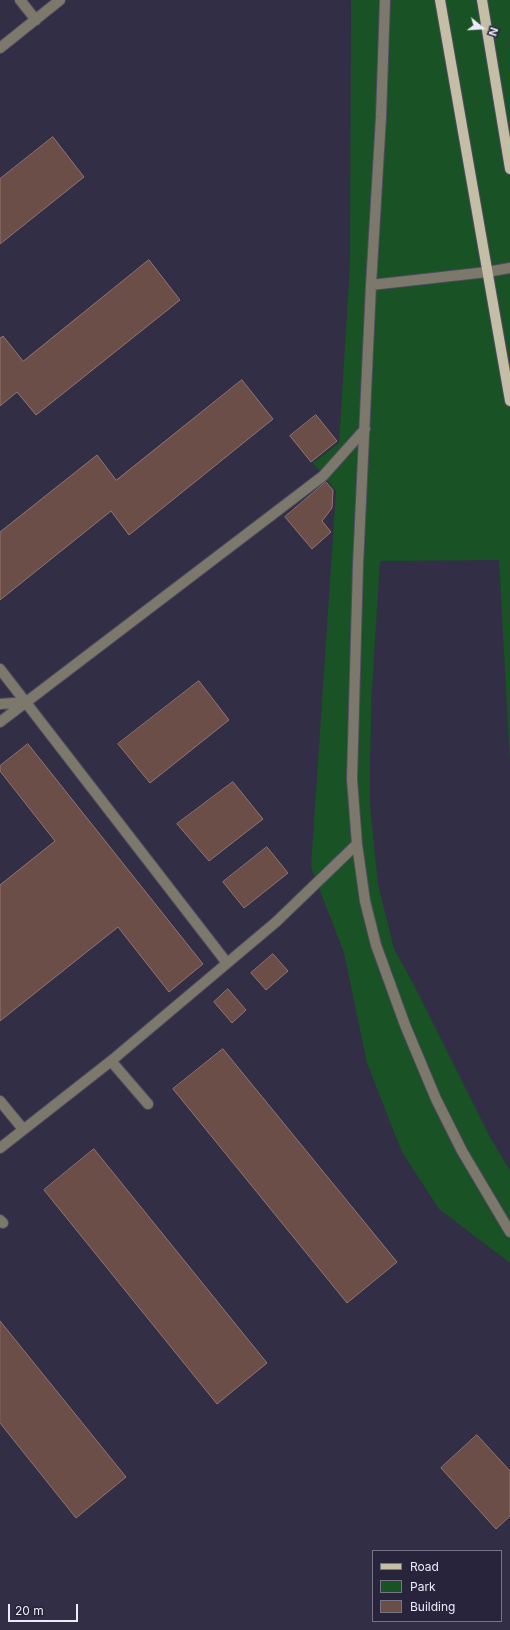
<!DOCTYPE html>
<html>
<head>
<meta charset="utf-8">
<style>
  body { margin:0 }
  #map { position:relative; width:510px; height:1630px; overflow:hidden; background:#322e45; font-family:Inter,sans-serif }
  canvas { display:block }
  .legend { position:absolute; left:372px; top:1550px; width:130px; height:72px; box-sizing:border-box; background:#28243b; border:1px solid #767487; margin:0; padding:5px 7px; list-style:none; font-size:12px; color:#ecebfa }
  .legend li { display:flex; align-items:center; gap:8px; height:20px }
  .legend b { width:20px; border:1px solid #767487 }
  .north { position:absolute; left:462px; top:8px; width:40px; height:40px; -webkit-text-stroke:3px #28243b; paint-order:stroke; rotate:108deg; font-size:11px; font-weight:700; line-height:16px; text-align:center; color:#ecebfa }
  .north::after { content:''; display:block; margin:auto; width:14px; height:18px; background:#ecebfa; clip-path:polygon(50% 0,100% 100%,50% 72%,0 100%) }
  .scale { position:absolute; left:8px; top:1604px; width:70px; height:18px; box-sizing:border-box; border:2px solid #ecebfa; border-top:0; padding-left:5px; font-size:12px; line-height:14px; white-space:nowrap; color:#ecebfa; -webkit-text-stroke:3px #28243b; paint-order:stroke }
</style>
</head>
<body>
<div id="map">
<canvas width="510" height="1630"></canvas>
<ul class="legend">
<li><b style="height:5px;background:#c5bea6"></b>Road</li>
<li><b style="height:11px;background:#185225"></b>Park</li>
<li><b style="height:11px;background:#6b4e48"></b>Building</li>
</ul>
<div class="north">N</div>
<div class="scale">20 m</div>
</div>
<script>
const c = document.querySelector('canvas').getContext('2d');
c.lineJoin = 'round';
function fill(path, color) { c.fillStyle = color; c.fill(path, 'evenodd'); }
function strokePath(path, color, width, dash) { c.strokeStyle = color; c.lineWidth = width; c.lineCap = dash ? 'butt' : 'round'; c.setLineDash(dash || []); c.stroke(path); }
fill(new Path2D(`
  M351,0H510V764L499,560L380,561L372,688L370,757V805L378,884L394,949L414,985L490,1137L510,1171V1263L439,1209L402,1152L367,1063L344,953L311,867L336,491L313,463L339,443L350,264Z`), '#185225');
const building = new Path2D(`
  M53,137L84,177L0,244V179Z
  M149,260L180,300L36,415L17,392L0,406V338L3,336L23,361Z
  M242,380L273,419L129,535L111,511L0,600V532L97,455L116,480Z
  M316,415L337,441L311,462L290,436Z
  M326,482L333,490L332,508L322,521L331,532L312,549L285,517Z
  M199,681L229,720L150,783L118,744Z
  M28,744L203,964L169,992L118,927L0,1021V885L55,841L0,771V766Z
  M233,782L263,819L209,861L177,824Z
  M267,847L288,873L244,908L223,882Z
  M273,954L288,971L266,990L251,973Z
  M228,989L246,1010L232,1023L214,1002Z
  M223,1049L397,1262L347,1303L173,1089Z
  M94,1149L267,1363L217,1404L44,1190Z
  M0,1321L126,1477L76,1518L0,1423Z
  M477,1435L510,1471V1516L496,1529L441,1468Z`);
fill(building, '#6b4e48');
strokePath(building, '#94746f', 1);
const minor = new Path2D(`
  M20,0L36,20
  M0,48L60,0
  M510,268L487,272L371,285L358,565L352,779L357,844L365,901L376,945L405,1025L436,1099L462,1151L510,1232
  M371,285L381,117L385,0
  M0,669L227,963
  M0,704L26,702
  M0,722L323,476L365,429
  M111,1061L148,1104
  M0,1101L23,1129
  M0,1148L111,1061L276,922L357,844
  M0,1220L3,1223`);
const major = new Path2D(`
  M440,0L510,401
  M482,0L510,169`);
strokePath(minor, '#504c62', 12);
strokePath(major, '#504c62', 12);
strokePath(minor, '#7c786c', 10);
strokePath(major, '#c5bea6', 10);
</script>
</body>
</html>
